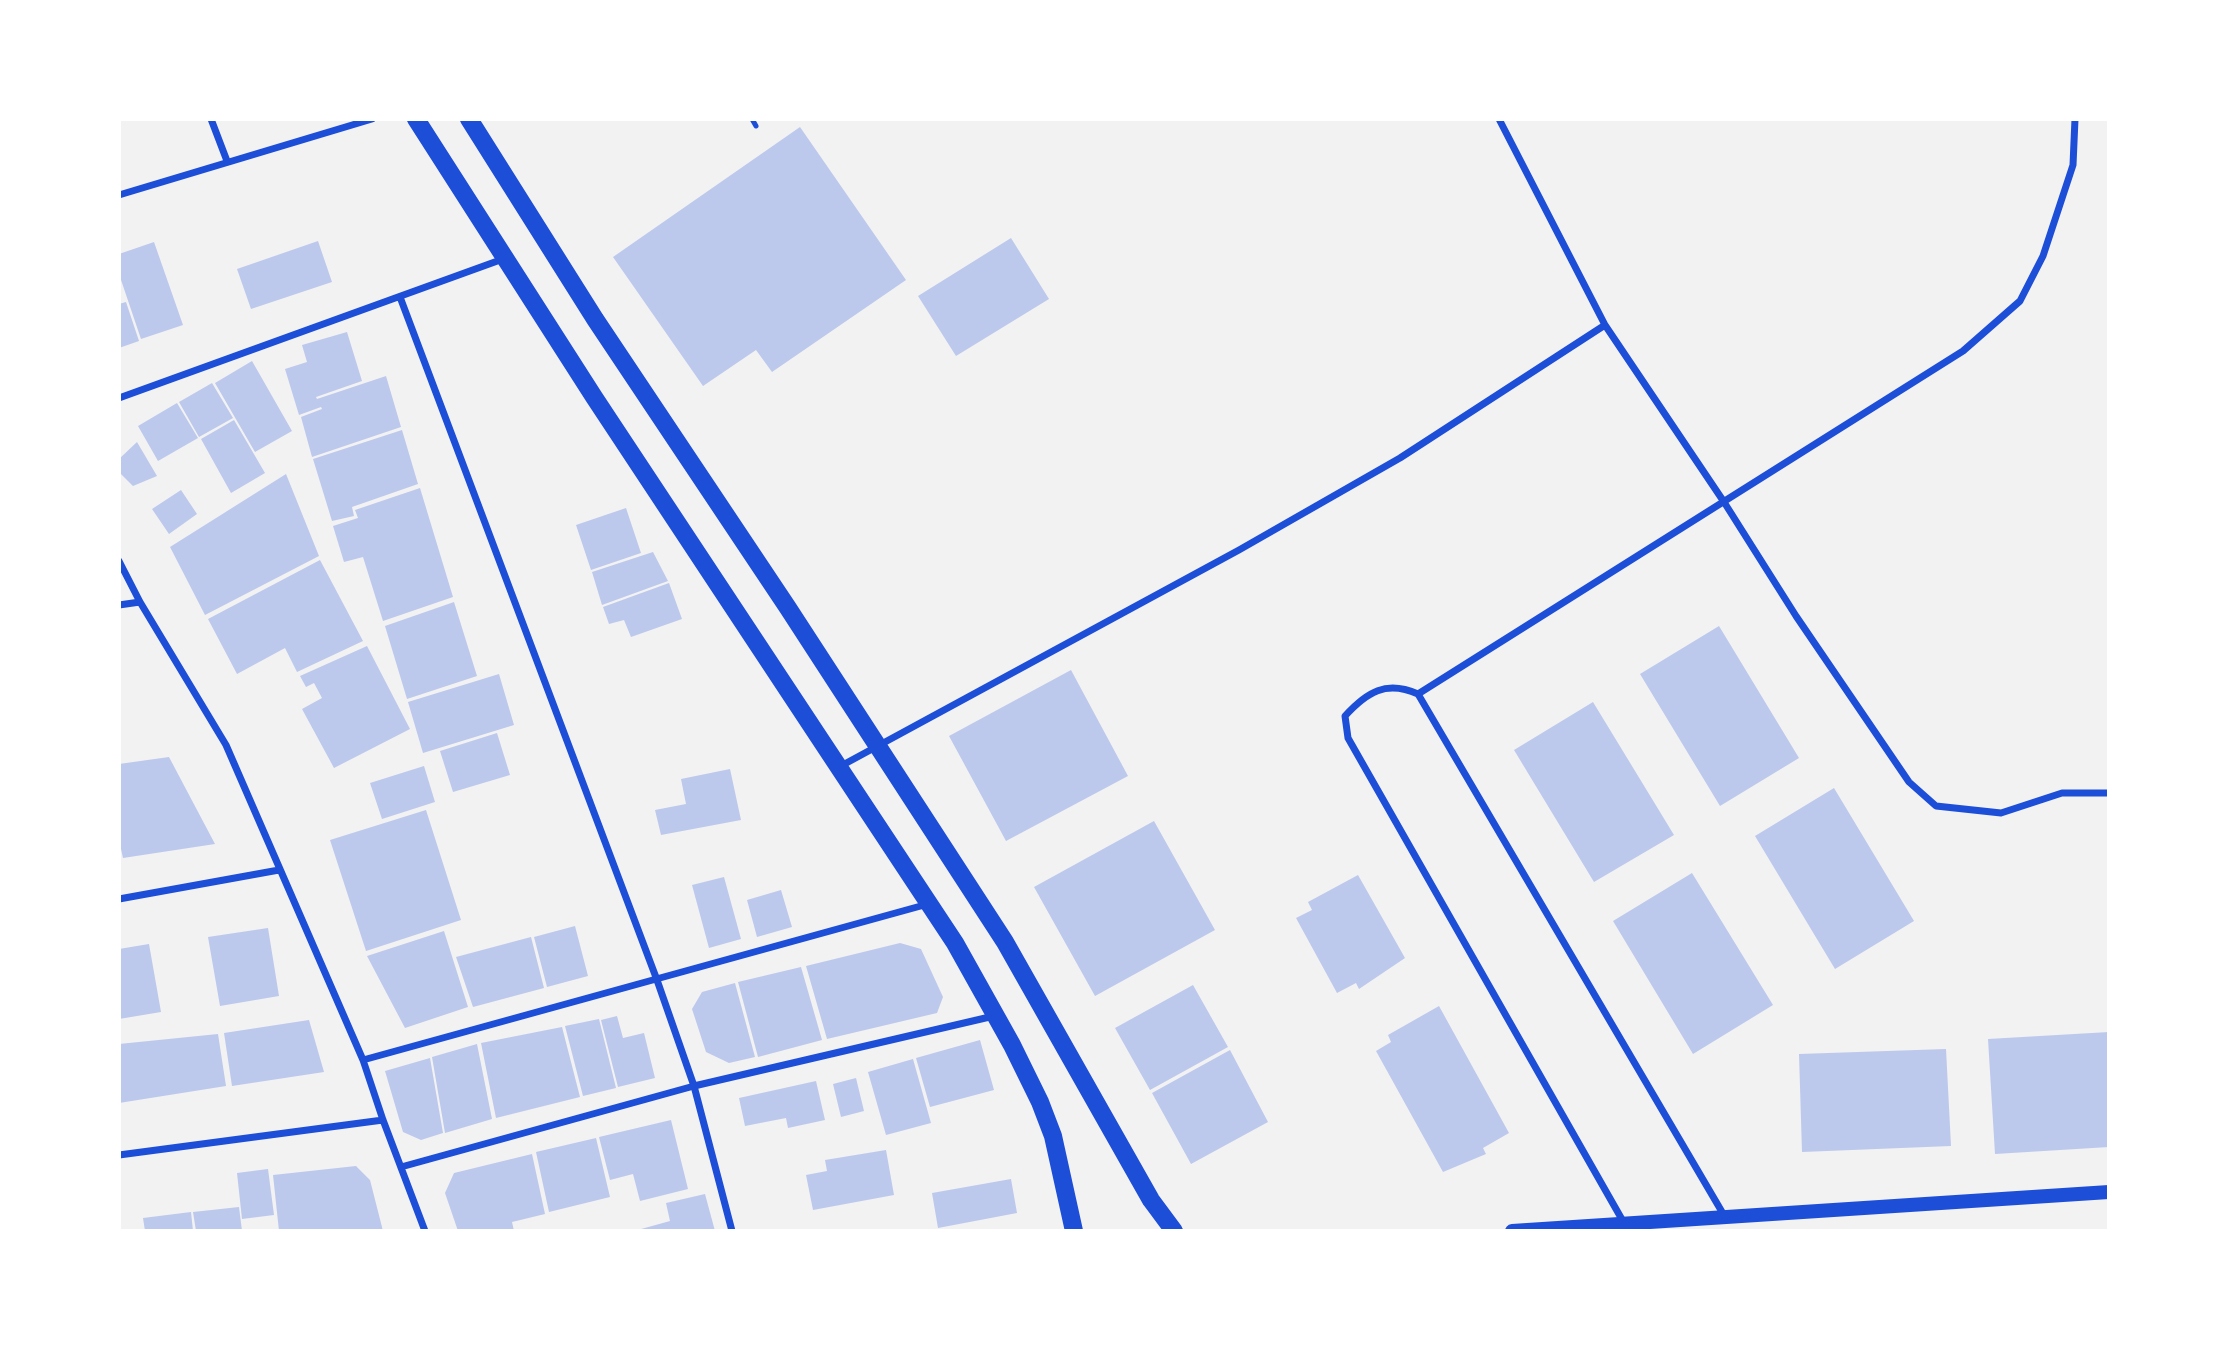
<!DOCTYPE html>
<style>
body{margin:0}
#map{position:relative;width:2228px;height:1350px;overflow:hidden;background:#f2f2f2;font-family:"Source Serif 4",serif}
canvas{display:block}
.frame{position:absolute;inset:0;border:121px solid #fff;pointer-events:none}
</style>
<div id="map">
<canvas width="2228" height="1350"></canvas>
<div class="frame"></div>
</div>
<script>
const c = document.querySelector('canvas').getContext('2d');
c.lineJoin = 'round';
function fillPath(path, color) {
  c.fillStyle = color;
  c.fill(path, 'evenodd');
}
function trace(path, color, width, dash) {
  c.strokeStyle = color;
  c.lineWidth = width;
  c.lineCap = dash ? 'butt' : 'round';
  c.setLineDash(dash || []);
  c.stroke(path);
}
fillPath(new Path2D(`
 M 800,127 L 906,280 L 772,372 L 756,350 L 703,386 L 613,257 Z
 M 1011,238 L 1049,299 L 956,356 L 918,296 Z
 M 318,241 L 332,282 L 251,309 L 237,269 Z
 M 154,242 L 183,325 L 141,339 L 119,274 L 119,254 Z
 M 126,302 L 139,341 L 119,348 L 119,304 Z
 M 347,332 L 362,381 L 316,397 L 317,399 L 386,376 L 401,427 L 312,457 L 301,417 L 322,409 L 321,407 L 299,415 L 285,369 L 307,362 L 302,345 Z
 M 252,361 L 292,431 L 255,452 L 215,383 Z
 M 212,383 L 233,418 L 199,437 L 179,402 Z
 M 177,403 L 198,438 L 158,461 L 138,426 Z
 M 234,420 L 265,473 L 231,493 L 201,439 Z
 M 402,430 L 418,484 L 352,507 L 354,516 L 332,521 L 313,459 Z
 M 137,442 L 157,476 L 133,486 L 119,472 L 119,459 Z
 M 286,474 L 319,556 L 205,615 L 170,547 Z
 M 420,488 L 453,597 L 383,621 L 363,557 L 344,562 L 333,526 L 358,518 L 355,510 Z
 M 181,490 L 197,514 L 169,534 L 152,509 Z
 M 626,508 L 641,553 L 591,570 L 576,525 Z
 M 653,552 L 668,581 L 602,605 L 592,572 Z
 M 320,560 L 363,641 L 297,672 L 285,648 L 237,674 L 208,619 Z
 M 669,583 L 682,619 L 631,637 L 624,620 L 609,624 L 603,607 Z
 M 454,602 L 477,676 L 407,699 L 385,626 Z
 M 1719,626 L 1799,758 L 1720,806 L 1640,674 Z
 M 367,646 L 410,729 L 334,768 L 302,709 L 322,698 L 314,683 L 306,687 L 300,676 Z
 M 1071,670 L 1128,776 L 1006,841 L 949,736 Z
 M 499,674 L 514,725 L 423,753 L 408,702 Z
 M 1593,702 L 1674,835 L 1594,882 L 1514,750 Z
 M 497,733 L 510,775 L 453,792 L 440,751 Z
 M 169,757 L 215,844 L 123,858 L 121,849 L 119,849 L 119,764 Z
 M 424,766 L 435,802 L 382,819 L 370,783 Z
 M 730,769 L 741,820 L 661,835 L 655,810 L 686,804 L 681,779 Z
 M 1834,788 L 1914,921 L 1835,969 L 1755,836 Z
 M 426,810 L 461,920 L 366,951 L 330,840 Z
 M 1154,821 L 1215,930 L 1095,996 L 1034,887 Z
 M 1692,873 L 1773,1005 L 1693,1054 L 1613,921 Z
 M 1358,875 L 1405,958 L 1359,989 L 1356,983 L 1337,993 L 1296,918 L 1312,910 L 1308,902 Z
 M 724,877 L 741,939 L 709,948 L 692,885 Z
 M 781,890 L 792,927 L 757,937 L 747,900 Z
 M 575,926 L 588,976 L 547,987 L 534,937 Z
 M 268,928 L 279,996 L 220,1006 L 208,937 Z
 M 444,931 L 468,1007 L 405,1028 L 367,956 Z
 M 531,937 L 544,988 L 473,1007 L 456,957 Z
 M 900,943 L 921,949 L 943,997 L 937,1013 L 827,1039 L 806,966 Z
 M 149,944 L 161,1012 L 119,1019 L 119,949 Z
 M 801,967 L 822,1040 L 758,1057 L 738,982 Z
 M 735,983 L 755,1057 L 729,1063 L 706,1052 L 692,1009 L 702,992 Z
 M 1193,985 L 1228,1047 L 1150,1090 L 1115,1028 Z
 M 1439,1006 L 1509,1133 L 1483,1148 L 1486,1154 L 1443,1172 L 1376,1051 L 1391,1042 L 1388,1035 Z
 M 617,1016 L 623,1038 L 644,1033 L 655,1078 L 618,1087 L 601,1020 Z
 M 599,1019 L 616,1088 L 583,1096 L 565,1026 Z
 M 309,1020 L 324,1072 L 232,1086 L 224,1033 Z
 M 562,1027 L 580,1097 L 496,1118 L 481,1043 Z
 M 2109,1032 L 2109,1147 L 1995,1154 L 1988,1039 Z
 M 218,1034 L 226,1086 L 119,1103 L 119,1044 Z
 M 980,1040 L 994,1090 L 930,1107 L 916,1058 Z
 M 477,1044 L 492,1119 L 445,1133 L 432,1057 Z
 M 1946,1049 L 1951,1146 L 1802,1152 L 1799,1054 Z
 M 1230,1050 L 1268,1122 L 1191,1164 L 1152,1093 Z
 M 430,1058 L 443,1133 L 421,1140 L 403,1132 L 385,1071 Z
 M 913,1059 L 931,1123 L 886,1135 L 868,1072 Z
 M 856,1078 L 864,1111 L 841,1117 L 833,1084 Z
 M 816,1081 L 825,1120 L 788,1128 L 786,1118 L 745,1126 L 739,1098 Z
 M 671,1120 L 688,1189 L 640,1201 L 633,1174 L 610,1180 L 599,1137 Z
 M 596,1138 L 610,1197 L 549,1212 L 536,1152 Z
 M 886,1150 L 894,1195 L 813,1210 L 806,1175 L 827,1171 L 825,1160 Z
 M 532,1154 L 545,1214 L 512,1222 L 514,1231 L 458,1231 L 445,1193 L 454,1173 Z
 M 356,1166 L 370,1180 L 383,1231 L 279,1231 L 273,1175 Z
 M 268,1169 L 274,1215 L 242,1219 L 237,1173 Z
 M 1011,1179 L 1017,1213 L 938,1228 L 932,1193 Z
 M 705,1194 L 715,1231 L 634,1231 L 670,1221 L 666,1203 Z
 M 239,1207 L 242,1231 L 196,1231 L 193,1212 Z
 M 191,1212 L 193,1231 L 145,1231 L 143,1218 Z`), '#bdc9ec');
trace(new Path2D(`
 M 752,119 L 756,126`), '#1d4ed8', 5);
trace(new Path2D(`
 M 211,119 L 227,161
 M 1499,119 L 1605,325 L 1724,502 L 1796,616 L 1909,782 L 1936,806 L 2001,813 L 2062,793 L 2109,793
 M 119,195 L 372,119
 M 400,297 L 657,980 L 694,1086 L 732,1231
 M 119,398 L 503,259
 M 119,561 L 140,602 L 226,745 L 363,1060 L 383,1120 L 425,1231
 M 119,605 L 140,602
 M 1418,694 L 1963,351 L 2020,301 L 2043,256 L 2073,165 L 2075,119
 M 839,767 L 1239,550 L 1400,458 L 1605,325
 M 119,899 L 279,870
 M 363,1060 L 928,904
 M 119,1155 L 383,1120
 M 401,1167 L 694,1086 L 994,1016
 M 1624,1223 L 1348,738 L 1345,716 C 1367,692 1386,680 1418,694 L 1725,1217`), '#1d4ed8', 7);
trace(new Path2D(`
 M 1512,1231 L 2109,1192`), '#1d4ed8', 14);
trace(new Path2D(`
 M 416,119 L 594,397 L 955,943 L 1012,1045 L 1040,1102 L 1053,1136 L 1074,1231
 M 469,119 L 595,319 L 788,608 L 1005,942 L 1151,1200 L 1174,1231`), '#1d4ed8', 18);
</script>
